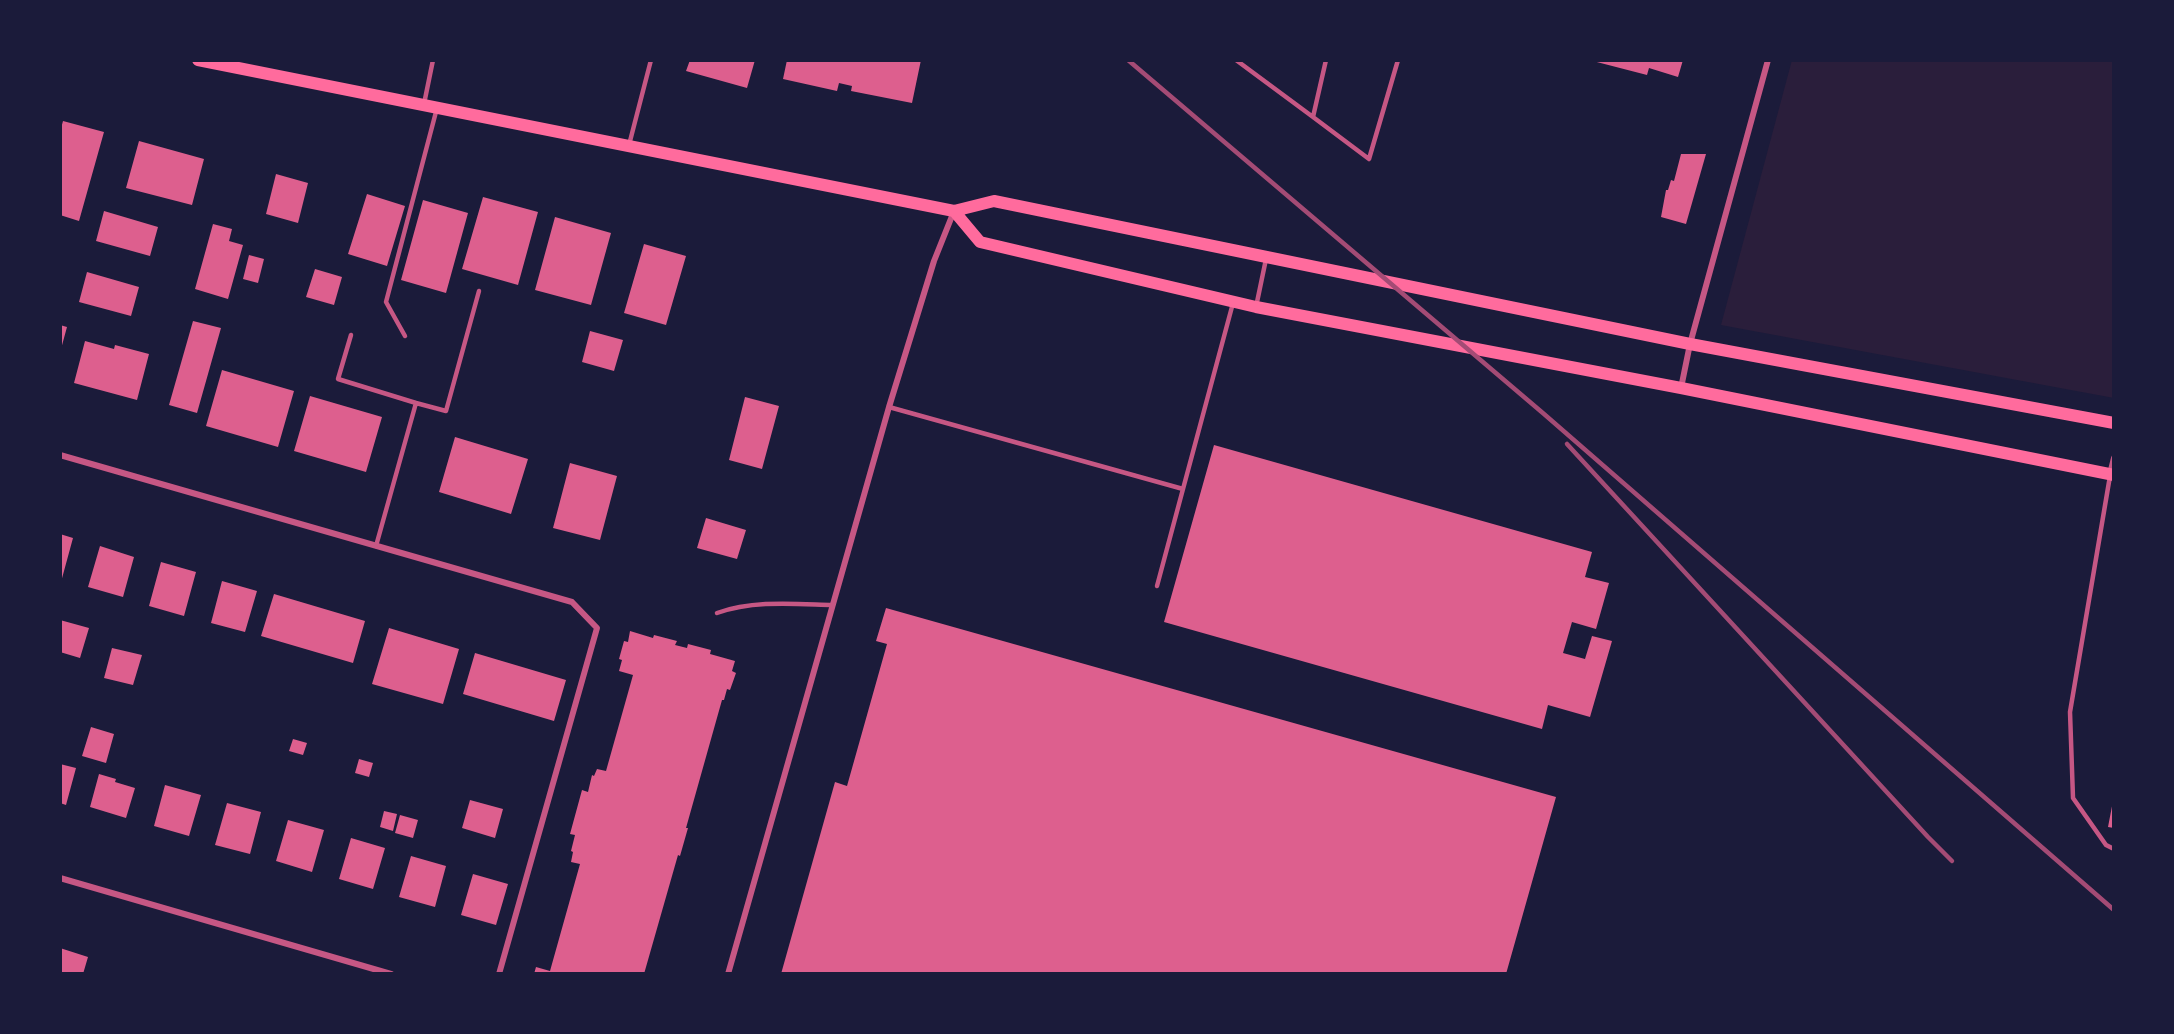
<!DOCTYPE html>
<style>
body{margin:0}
#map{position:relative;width:2174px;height:1034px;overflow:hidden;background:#1b1b3a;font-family:Raleway,sans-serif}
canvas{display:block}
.frame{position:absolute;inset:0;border:62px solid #1b1b3a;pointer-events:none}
</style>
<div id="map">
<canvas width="2174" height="1034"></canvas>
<div class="frame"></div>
</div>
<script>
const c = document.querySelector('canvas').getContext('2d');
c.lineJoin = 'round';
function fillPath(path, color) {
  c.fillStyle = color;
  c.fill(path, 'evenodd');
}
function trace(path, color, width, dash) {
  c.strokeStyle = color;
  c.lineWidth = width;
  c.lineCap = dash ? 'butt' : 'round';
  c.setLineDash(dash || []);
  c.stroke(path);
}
fillPath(new Path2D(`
 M 1792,60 L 2114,60 L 2114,398 L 1721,325 Z`), '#2a1e3b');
fillPath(new Path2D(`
 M 690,60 L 755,60 L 747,88 L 686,71 Z
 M 787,60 L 921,60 L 912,103 L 851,91 L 852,86 L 839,83 L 837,91 L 783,79 Z
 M 1589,60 L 1683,60 L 1678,77 L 1649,68 L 1647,75 Z
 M 63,121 L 104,132 L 79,221 L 60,215 L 60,132 Z
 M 139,141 L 204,159 L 192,205 L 126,188 Z
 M 1681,154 L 1706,154 L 1686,224 L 1661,217 L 1666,190 L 1668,190 L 1671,180 L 1674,181 Z
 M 276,174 L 308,183 L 298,223 L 266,214 Z
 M 367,194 L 405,206 L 387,266 L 348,254 Z
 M 483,197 L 538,212 L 518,285 L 462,269 Z
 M 423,200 L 468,213 L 446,293 L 401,280 Z
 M 104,211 L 158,227 L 150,256 L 96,241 Z
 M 555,217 L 611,233 L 591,305 L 535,290 Z
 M 213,224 L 232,229 L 229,241 L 243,245 L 228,299 L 195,289 Z
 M 644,244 L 686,256 L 666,325 L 624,313 Z
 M 249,255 L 264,259 L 258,283 L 243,279 Z
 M 315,269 L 342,277 L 334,305 L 306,297 Z
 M 87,272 L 139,287 L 131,316 L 79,302 Z
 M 193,321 L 221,328 L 197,413 L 169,405 Z
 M 60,325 L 67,327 L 61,349 L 60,349 Z
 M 590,331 L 623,340 L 614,371 L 582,362 Z
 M 85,341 L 114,349 L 115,345 L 149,354 L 137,400 L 74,383 Z
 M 222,370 L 294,391 L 278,447 L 206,426 Z
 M 310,396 L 382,417 L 366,472 L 294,451 Z
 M 745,397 L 779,406 L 762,469 L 729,460 Z
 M 455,437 L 528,459 L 511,514 L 439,492 Z
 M 1214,445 L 1592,552 L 1585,577 L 1609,583 L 1596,629 L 1572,622 L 1563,653 L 1585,659 L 1592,636 L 1612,641 L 1590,717 L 1548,705 L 1542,729 L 1164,622 Z
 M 570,463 L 617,476 L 600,540 L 553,528 Z
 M 706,518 L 746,530 L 737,559 L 697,548 Z
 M 60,534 L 73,538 L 61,582 L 60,582 Z
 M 100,546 L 134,557 L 123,597 L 88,587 Z
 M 161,562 L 196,572 L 184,616 L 149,606 Z
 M 222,581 L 257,591 L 245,632 L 211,623 Z
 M 274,594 L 365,621 L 353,663 L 261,636 Z
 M 886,608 L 1556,797 L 1506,974 L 781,974 L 835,782 L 847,786 L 887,644 L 876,641 Z
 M 60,620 L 89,628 L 80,658 L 60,652 Z
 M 389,628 L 459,649 L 443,704 L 372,684 Z
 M 630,631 L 653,638 L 654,635 L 677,641 L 675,645 L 687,648 L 688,644 L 711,650 L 710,654 L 735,661 L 732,671 L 736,673 L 730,690 L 727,689 L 724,700 L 722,700 L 686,828 L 688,828 L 680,856 L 678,855 L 644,974 L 534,974 L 536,967 L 550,971 L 580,864 L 571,862 L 573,852 L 571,851 L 575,835 L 570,834 L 582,790 L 588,792 L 592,775 L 594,776 L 597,769 L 606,771 L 633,675 L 619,671 L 622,660 L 619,659 L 624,641 L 628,642 Z
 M 112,648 L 142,655 L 133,685 L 104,678 Z
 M 475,653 L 566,680 L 554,721 L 463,694 Z
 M 91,727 L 114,734 L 106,763 L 82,756 Z
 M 293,739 L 307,743 L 303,755 L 289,751 Z
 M 359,759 L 373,763 L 369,777 L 355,773 Z
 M 60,764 L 76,768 L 66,805 L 60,803 Z
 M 99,774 L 116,779 L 115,782 L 135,788 L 126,818 L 90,807 Z
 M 165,785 L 201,795 L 189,836 L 154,826 Z
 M 470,800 L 503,809 L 495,838 L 462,828 Z
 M 2113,801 L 2114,801 L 2114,828 L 2108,827 Z
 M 227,803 L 261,812 L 250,854 L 215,845 Z
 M 384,811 L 397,814 L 393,831 L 380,827 Z
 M 400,815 L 418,820 L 413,838 L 395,833 Z
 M 288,820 L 324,830 L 312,872 L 276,861 Z
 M 351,838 L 385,848 L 373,889 L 339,879 Z
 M 411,856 L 446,866 L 435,907 L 399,897 Z
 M 473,874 L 508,884 L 496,925 L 461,915 Z
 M 60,948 L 88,957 L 83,974 L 60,974 Z`), '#dd5f8e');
trace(new Path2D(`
 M 1236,60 L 1313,117
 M 1326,60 L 1313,117 L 1369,159 L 1398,60
 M 424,104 L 433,60
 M 629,145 L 651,60
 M 1256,307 L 1266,259
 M 351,335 L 338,379 L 416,403
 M 405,336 L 386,302 L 437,108
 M 889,407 L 1183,489 L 1157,586
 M 2110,476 L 2070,712 L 2073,798 L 2106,845 L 2114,849
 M 1183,489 L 1233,303
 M 376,546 L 416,403 L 446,411 L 479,291
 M 717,613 C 754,600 794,604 833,605`), '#c65784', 4.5);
trace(new Path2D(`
 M 1681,388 L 1690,344 L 1768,60
 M 60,455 L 572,602 L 597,628 L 499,974
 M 2110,474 L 2114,458
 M 60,878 L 391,974
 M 728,974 L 889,407 L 934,261 L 954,211`), '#c65784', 6);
trace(new Path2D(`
 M 198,60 L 954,211 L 994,201 L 1690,344 L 2114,423
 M 954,211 L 980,242 L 1256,307 L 1681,388 L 2114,475`), '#ff6b9d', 12);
trace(new Path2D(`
 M 1128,60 L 1544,414 L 2114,910
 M 1567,444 L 1928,837 L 1952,861`), '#a44b75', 4.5);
</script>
